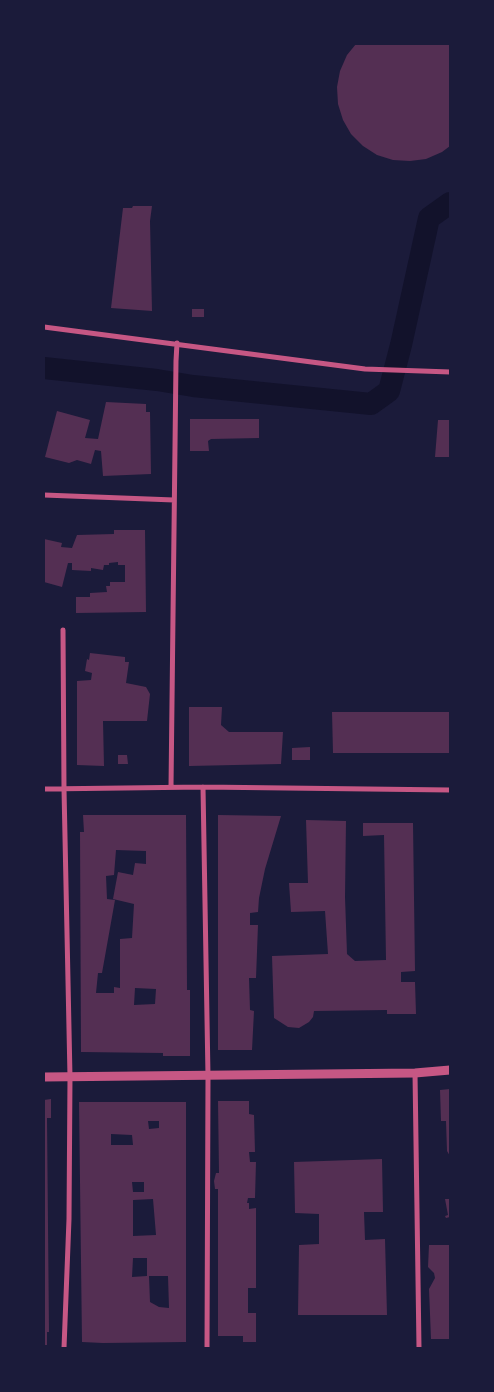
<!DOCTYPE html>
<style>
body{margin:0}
#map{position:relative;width:494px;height:1392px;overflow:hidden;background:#1b1b3a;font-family:"DM Sans",sans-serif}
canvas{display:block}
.frame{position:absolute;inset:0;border:45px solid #1b1b3a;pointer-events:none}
</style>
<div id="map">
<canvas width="494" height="1392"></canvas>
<div class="frame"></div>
</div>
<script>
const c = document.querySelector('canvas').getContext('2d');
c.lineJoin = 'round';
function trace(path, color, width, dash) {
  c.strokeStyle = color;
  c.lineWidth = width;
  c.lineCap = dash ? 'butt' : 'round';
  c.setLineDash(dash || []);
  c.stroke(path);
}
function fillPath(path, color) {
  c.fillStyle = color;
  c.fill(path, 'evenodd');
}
trace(new Path2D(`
 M 44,368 L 157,380 L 193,386 L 371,404 L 389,391 L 401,345 L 429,218 L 450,203`), '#12122b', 22);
fillPath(new Path2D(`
 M 356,44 L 450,44 L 450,146 L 442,152 L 426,159 L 410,161 L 393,160 L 377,155 L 363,146 L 351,134 L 343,120 L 338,104 L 337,87 L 340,71 L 347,55 Z
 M 133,206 L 152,206 L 150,221 L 152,311 L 111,308 L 123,208 L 132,208 Z
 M 192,309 L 204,309 L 204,317 L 192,317 Z
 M 106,402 L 146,404 L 146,412 L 150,412 L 151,474 L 103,476 L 101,451 L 95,450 L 91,464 L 77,460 L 69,463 L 45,457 L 57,411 L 90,420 L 85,438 L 98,439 Z
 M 190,419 L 259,419 L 259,438 L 211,439 L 208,441 L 209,451 L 190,451 Z
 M 438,420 L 450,420 L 450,457 L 435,457 Z
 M 114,530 L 145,530 L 146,612 L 76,613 L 76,597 L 90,597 L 90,593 L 107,592 L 106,586 L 110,586 L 110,582 L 125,582 L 125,565 L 118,565 L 118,562 L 109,563 L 109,565 L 104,565 L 103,570 L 91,568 L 91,571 L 72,570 L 72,563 L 68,563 L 62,587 L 44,582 L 44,539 L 62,543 L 61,547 L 72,548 L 77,535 L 114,534 Z
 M 90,653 L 125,657 L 125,662 L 129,662 L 126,683 L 146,687 L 150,694 L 147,721 L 103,721 L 104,766 L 77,765 L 77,681 L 91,680 L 92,673 L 85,671 L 87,659 L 89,660 Z
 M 189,707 L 222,707 L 221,725 L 229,732 L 283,732 L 281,764 L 189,766 Z
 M 332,712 L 450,712 L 450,753 L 333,753 Z
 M 310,747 L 310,760 L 292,760 L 292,748 Z
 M 118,755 L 127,755 L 128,764 L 118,764 Z
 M 83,815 L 186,815 L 187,990 L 190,990 L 190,1056 L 163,1056 L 163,1053 L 81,1052 L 80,832 L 84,832 ZM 116,850 L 146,851 L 146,864 L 135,863 L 133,875 L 118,872 L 113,899 L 134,904 L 132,938 L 120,939 L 120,988 L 114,987 L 114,993 L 96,993 L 98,973 L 102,973 L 115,900 L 107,899 L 106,876 L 114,875 ZM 135,988 L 156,989 L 155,1004 L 134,1005 Z
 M 218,815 L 281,816 L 265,869 L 259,898 L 258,912 L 250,913 L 250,925 L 258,925 L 256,978 L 249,978 L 250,1010 L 254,1011 L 252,1050 L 218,1050 Z
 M 306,820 L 346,821 L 345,897 L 347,954 L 355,961 L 386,960 L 384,835 L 363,836 L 363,823 L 413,823 L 415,971 L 401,972 L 401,982 L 415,982 L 416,1014 L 387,1014 L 387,1010 L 314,1011 L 313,1017 L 309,1022 L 299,1028 L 288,1027 L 274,1018 L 272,956 L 328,954 L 325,911 L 291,912 L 289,883 L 308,883 Z
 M 450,1089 L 450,1156 L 447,1151 L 446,1121 L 441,1121 L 440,1090 Z
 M 51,1099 L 51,1118 L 47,1118 L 49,1332 L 47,1332 L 47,1345 L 44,1345 L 44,1100 Z
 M 218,1101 L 249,1101 L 249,1114 L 254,1115 L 255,1152 L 249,1152 L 250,1162 L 256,1162 L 255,1198 L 248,1198 L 247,1203 L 249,1203 L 249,1209 L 256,1208 L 256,1288 L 248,1288 L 248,1313 L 256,1313 L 256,1342 L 243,1342 L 243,1336 L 218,1336 L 218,1189 L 215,1189 L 214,1181 L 216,1173 L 219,1173 Z
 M 79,1102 L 186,1102 L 186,1342 L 103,1343 L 82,1342 ZM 148,1121 L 159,1121 L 159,1128 L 149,1129 ZM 111,1134 L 132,1135 L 133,1145 L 111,1145 ZM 132,1182 L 144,1182 L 144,1192 L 133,1192 ZM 153,1199 L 156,1235 L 133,1236 L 133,1200 ZM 133,1258 L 147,1258 L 147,1276 L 132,1277 ZM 149,1276 L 168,1276 L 169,1308 L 159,1307 L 150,1302 Z
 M 382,1159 L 383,1212 L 364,1212 L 365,1240 L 385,1239 L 387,1315 L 298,1315 L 299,1245 L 319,1244 L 319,1214 L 295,1213 L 294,1162 Z
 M 445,1199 L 450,1199 L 450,1217 L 446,1218 L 445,1216 L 448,1215 Z
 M 429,1245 L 450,1245 L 450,1339 L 431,1339 L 429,1289 L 435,1278 L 434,1273 L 428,1267 Z`), '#542f53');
trace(new Path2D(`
 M 44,327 L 365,369 L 450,372
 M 44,495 L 174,500
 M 63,630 L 64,789 L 70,1077 L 69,1219 L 64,1348
 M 171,787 L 176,361 L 177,343
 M 203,787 L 208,1076 L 207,1348
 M 44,789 L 203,787 L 450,790
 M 415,1073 L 419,1348`), '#c65784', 5);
trace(new Path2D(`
 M 44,1077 L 415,1073 L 450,1070`), '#c65784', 9);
</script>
